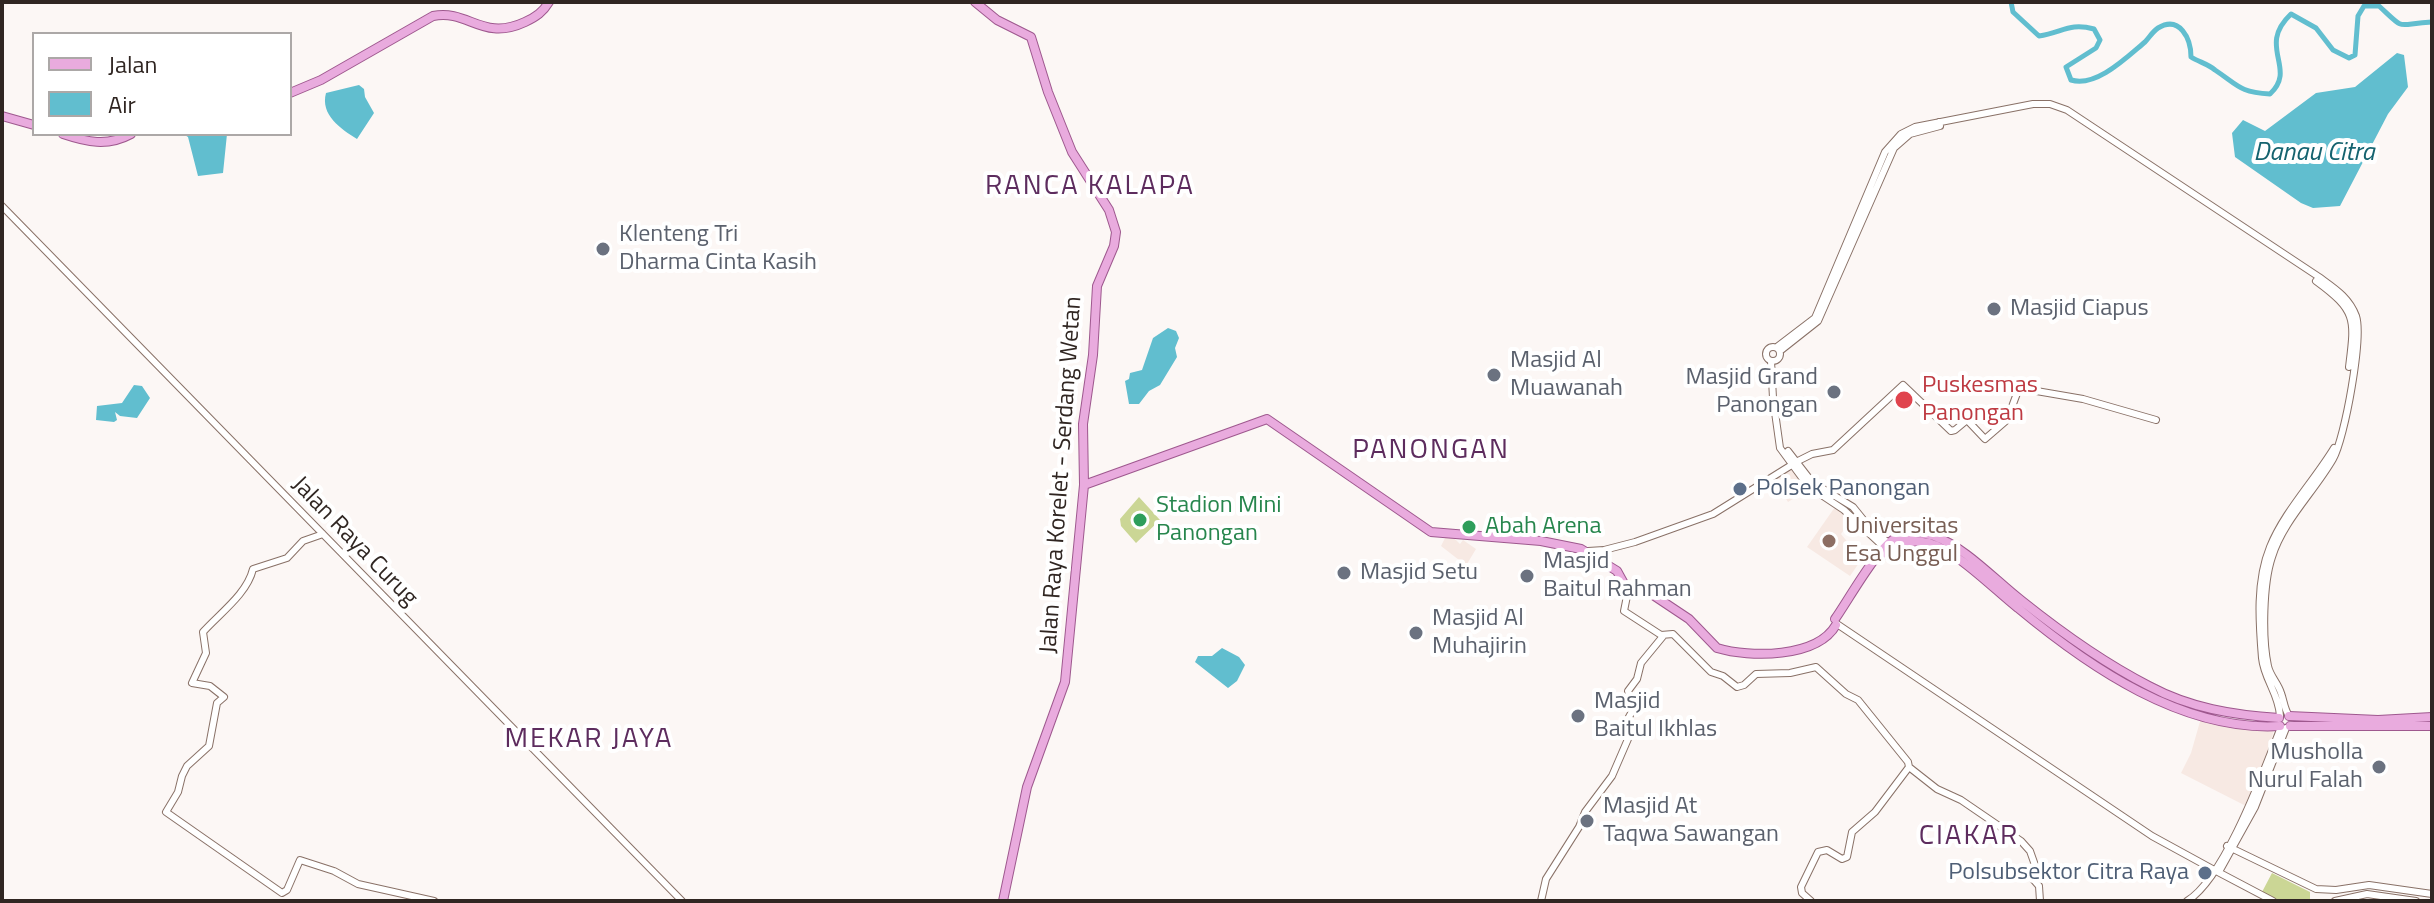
<!DOCTYPE html>
<style>
body{margin:0}
#map{position:relative;width:2434px;height:903px;overflow:hidden;background:#fcf7f5;font-family:"Titillium Web",sans-serif}
canvas{display:block}
.frame{position:absolute;inset:0;border:4px solid #302622;pointer-events:none}
.legend{position:absolute;left:32px;top:32px;width:260px;height:104px;box-sizing:border-box;background:#fff;border:2px solid #aca8a7;margin:0;padding:10px 14px;list-style:none;font-size:24px;color:#302622}
.legend li{display:flex;align-items:center;gap:16px;height:40px}
.legend b{width:40px;border:2px solid #aca8a7}
</style>
<div id="map">
<canvas width="2434" height="903"></canvas>
<div class="frame"></div>
<ul class="legend">
<li><b style="height:10px;background:#e9abde"></b>Jalan</li>
<li><b style="height:22px;background:#61becf"></b>Air</li>
</ul>
</div>
<script>
const c = document.querySelector('canvas').getContext('2d');
c.lineJoin = 'round';
function fillPath(path, color) {
  c.fillStyle = color;
  c.fill(path, 'evenodd');
}
function trace(path, color, width, dash) {
  c.strokeStyle = color;
  c.lineWidth = width;
  c.lineCap = dash ? 'butt' : 'round';
  c.setLineDash(dash || []);
  c.stroke(path);
}
function drawText(font, color, halo, rows, align = 'center') {
  c.font = font + ' "Titillium Web",sans-serif';
  c.lineWidth = 8;
  c.setLineDash([]);
  c.textBaseline = 'middle';
  c.strokeStyle = halo;
  c.fillStyle = color;
  for (const [text, x, y, turn = 0] of rows) {
    c.save();
    c.translate(x, y);
    c.rotate((+turn || 0) * Math.PI / 180);
    c.textAlign = isNaN(turn) ? turn : align;
    if (halo) c.strokeText(text, 0, 0);
    c.fillText(text, 0, 0);
    c.restore();
  }
}
fillPath(new Path2D(`
 M 1792,469 L 1807,490 L 1788,502 L 1774,479 Z
 M 1835,507 L 1851,520 L 1841,534 L 1858,555 L 1859,563 L 1850,576 L 1807,547 Z
 M 1446,536 L 1453,537 L 1460,544 L 1463,540 L 1476,549 L 1467,564 L 1457,572 L 1459,560 L 1441,546 Z
 M 2201,718 L 2245,728 L 2274,730 L 2264,765 L 2246,806 L 2181,773 L 2191,753 Z`), '#f7e9e3');
fillPath(new Path2D(`
 M 1139,497 L 1160,520 L 1136,543 L 1121,526 L 1120,519 Z
 M 2272,873 L 2310,892 L 2310,901 L 2280,901 L 2262,892 Z`), '#cbd695');
fillPath(new Path2D(`
 M 2397,53 L 2404,55 L 2408,87 L 2388,114 L 2340,206 L 2313,208 L 2301,203 L 2235,157 L 2232,133 L 2243,120 L 2265,131 L 2316,93 L 2355,87 Z
 M 359,85 L 364,89 L 365,97 L 374,113 L 357,139 C 341,129 320,115 326,93 Z
 M 183,134 L 227,134 L 223,173 L 198,176 L 188,137 Z
 M 1168,328 L 1176,331 L 1179,338 L 1175,348 L 1177,357 L 1160,385 L 1149,391 L 1139,404 L 1129,404 L 1125,381 L 1129,379 L 1130,373 L 1142,370 L 1153,338 Z
 M 134,385 L 142,386 L 150,398 L 137,418 L 120,416 L 115,412 L 117,420 L 114,422 L 96,420 L 97,406 L 122,403 Z
 M 1222,648 L 1239,657 L 1245,665 L 1237,681 L 1228,688 L 1195,662 L 1198,656 L 1212,656 Z`), '#61becf');
trace(new Path2D(`
 M 2011,2 L 2013,12 L 2039,36 C 2062,33 2069,22 2094,29 L 2100,40 L 2096,48 L 2066,67 L 2071,80 C 2096,88 2127,57 2145,42 C 2149,38 2153,31 2158,28 C 2180,15 2191,39 2191,57 C 2199,62 2208,64 2215,70 C 2239,86 2239,92 2270,94 C 2298,68 2256,47 2291,14 L 2316,28 L 2333,50 L 2349,58 L 2355,55 L 2358,16 L 2364,6 L 2379,6 C 2407,32 2394,24 2432,22`), '#61becf', 5);
const minor = new Path2D(`
 M 2,206 L 682,901
 M 2316,281 C 2357,311 2355,319 2349,367
 M1766 354a7 7 0 1 1 14 0a7 7 0 1 1-14 0Z
 M 1777,347 L 1815,318 L 1885,152 L 1901,134 L 1915,127 L 2033,104 L 2050,104 L 2067,110 L 2319,277 C 2334,288 2349,297 2356,316 C 2363,337 2345,438 2333,459 C 2314,492 2283,521 2272,557 C 2263,584 2262,638 2268,666 C 2270,676 2278,683 2281,693 C 2284,701 2284,708 2289,716
 M 1780,351 L 1818,321 L 1894,148 L 1910,134 L 1940,126 L 1939,122
 M 1771,361 L 1773,398 L 1780,448 L 1808,486 L 1844,510 L 1886,549
 M 1788,451 L 1812,482 L 1853,507 L 1870,528 L 1890,544
 M 323,534 L 303,541 L 287,558 L 253,569 C 247,594 220,613 203,632 L 206,653 L 192,683 L 210,686 L 224,697 L 217,703 L 209,746 L 187,766 L 182,776 L 178,792 L 166,812 L 282,893 L 287,890 L 300,860 L 334,871 L 358,884 L 434,901
 M 1588,551 L 1604,550 L 1635,542 L 1713,514 L 1798,461 L 1812,454 L 1833,450 L 1903,385 L 1951,431 L 1955,430 L 1967,420 L 1985,439 L 2007,420 L 2019,388 L 2083,399 L 2156,420
 M 1628,591 L 1624,611 L 1661,635 L 1673,634 L 1711,672 L 1723,676 L 1737,687 L 1744,685 L 1756,674 L 1790,673 L 1816,667 L 1846,694 L 1858,700 L 1908,762 L 1909,767 L 1875,812 L 1852,832 L 1847,857 L 1842,859 L 1827,850 L 1818,852 L 1801,887 L 1802,893 L 1811,901
 M 1837,624 L 2152,836 L 2216,871
 M 2280,716 C 2279,694 2264,679 2262,658 C 2259,622 2256,581 2270,547 C 2284,512 2314,481 2334,448
 M 1909,767 L 1937,789 L 1961,800 L 2021,841 L 2030,851 L 2036,868 L 2032,878 L 2039,886 L 2040,901
 M 2227,846 L 2316,889 L 2336,890 L 2369,885 L 2432,894
 M 2220,870 L 2255,807 L 2286,728
 M 2218,872 L 2273,901
 M 1541,901 L 1546,879 L 1579,827 L 1585,812 L 1612,776 L 1628,739 L 1625,724 L 1634,708 L 1628,691 L 1637,679 L 1641,663 L 1664,635
 M 2187,901 C 2225,878 2264,770 2281,727
 M 2335,901 L 2367,894 L 2416,901`);
const major = new Path2D(`
 M 975,2 L 997,20 L 1031,37 L 1048,92 L 1072,152 L 1109,210 L 1116,232 L 1114,246 L 1097,286 L 1093,355 L 1083,424 L 1084,485 L 1065,682 L 1027,787 L 1003,901
 M 290,93 L 321,80 L 433,16 C 469,9 482,42 525,22 C 536,17 543,12 549,2
 M 2,116 L 34,125
 M 63,134 C 87,142 107,147 131,134
 M 1084,485 L 1267,419 L 1431,532 L 1541,541 L 1581,549 L 1617,571 L 1628,591 L 1640,589 L 1647,591 L 1689,619 L 1717,648 C 1750,658 1817,658 1836,625
 M 1883,555 C 1896,543 1912,539 1929,543 C 1956,550 1995,590 2018,608 C 2089,667 2183,732 2280,726
 M 1835,619 C 1848,601 1879,544 1898,537 C 1908,533 1923,532 1934,536 C 1965,547 1996,581 2022,601 C 2062,633 2104,663 2149,686 C 2190,708 2233,715 2279,718
 M 2289,716 L 2378,720 L 2432,717
 M 2290,726 L 2432,726`);
trace(minor, '#897167', 8);
trace(major, '#9e588e', 10);
trace(minor, '#fff', 6);
trace(major, '#e9abde', 8);
for (const [x, y, r, color] of [
 [603,249,8,"#6b7280"],
 [1994,309,8,"#6b7280"],
 [1494,375,8,"#6b7280"],
 [1834,392,8,"#6b7280"],
 [1904,400,10,"#e0444e"],
 [1740,489,8,"#5c6f8a"],
 [1140,520,8,"#2e9e5b"],
 [1469,527,8,"#2e9e5b"],
 [1829,541,8,"#8d6e63"],
 [1344,573,8,"#6b7280"],
 [1527,576,8,"#6b7280"],
 [1416,633,8,"#6b7280"],
 [1578,716,8,"#6b7280"],
 [2379,767,8,"#6b7280"],
 [1587,821,8,"#6b7280"],
 [2205,873,8,"#5c6f8a"]
]) {
  const dot = new Path2D();
  dot.arc(x, y, r, 0, 2 * Math.PI);
  c.fillStyle = color;
  c.fill(dot);
  trace(dot, '#fff', 3);
}
drawText('24px', '#5b616d', '#fff', [
 ["Klenteng Tri",619,235],
 ["Dharma Cinta Kasih",619,263],
 ["Masjid Ciapus",2010,309],
 ["Masjid Al",1510,361],
 ["Muawanah",1510,389],
 ["Masjid Grand",1818,378,"right"],
 ["Panongan",1818,406,"right"],
 ["Masjid",1543,562],
 ["Baitul Rahman",1543,590],
 ["Masjid Setu",1360,573],
 ["Masjid Al",1432,619],
 ["Muhajirin",1432,647],
 ["Masjid",1594,702],
 ["Baitul Ikhlas",1594,730],
 ["Musholla",2363,753,"right"],
 ["Nurul Falah",2363,781,"right"],
 ["Masjid At",1603,807],
 ["Taqwa Sawangan",1603,835]
], 'left');
drawText('24px', '#be3a42', '#fff', [
 ["Puskesmas",1922,386],
 ["Panongan",1922,414]
], 'left');
drawText('24px', '#302622', '#fff', [
 ["Jalan Raya Korelet - Serdang Wetan",1062,475,-86],
 ["Jalan Raya Curug",354,542,46]
]);
drawText('24px', '#4e5e75', '#fff', [
 ["Polsek Panongan",1756,489],
 ["Polsubsektor Citra Raya",2189,873,"right"]
], 'left');
drawText('24px', '#27864d', '#fff', [
 ["Stadion Mini",1156,506],
 ["Panongan",1156,534],
 ["Abah Arena",1485,527]
], 'left');
drawText('24px', '#785e54', '#fff', [
 ["Universitas",1845,527],
 ["Esa Unggul",1845,555]
], 'left');
drawText('italic 26px', '#15636f', '#fff', [
 ["Danau Citra",2314,154]
]);
c.letterSpacing = '2px';
drawText('28px', '#5d2c5e', '#fff', [
 ["RANCA KALAPA",1090,187],
 ["PANONGAN",1431,451],
 ["MEKAR JAYA",589,740],
 ["CIAKAR",1969,837]
]);
c.letterSpacing = '0px';
</script>
